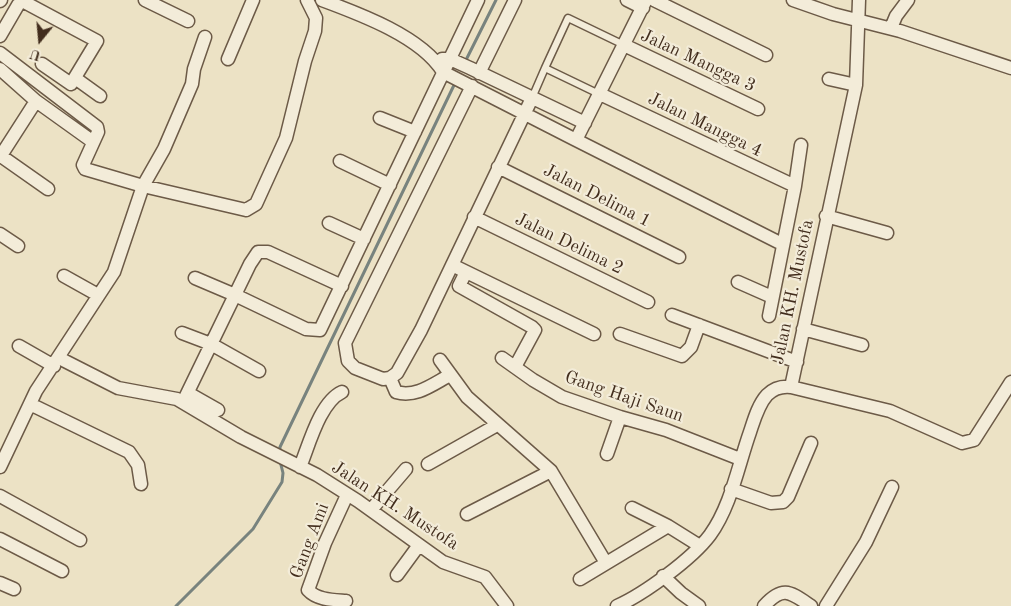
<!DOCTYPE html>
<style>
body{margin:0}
#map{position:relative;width:1011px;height:606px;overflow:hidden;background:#ece2c5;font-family:"Old Standard TT",serif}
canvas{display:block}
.north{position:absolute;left:15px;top:15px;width:50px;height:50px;-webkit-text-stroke:4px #f3ecd9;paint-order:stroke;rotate:197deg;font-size:14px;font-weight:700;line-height:20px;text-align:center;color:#422d1d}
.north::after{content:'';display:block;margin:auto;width:18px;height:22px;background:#422d1d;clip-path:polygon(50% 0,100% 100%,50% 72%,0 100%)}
</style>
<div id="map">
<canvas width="1011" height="606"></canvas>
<div class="north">U</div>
</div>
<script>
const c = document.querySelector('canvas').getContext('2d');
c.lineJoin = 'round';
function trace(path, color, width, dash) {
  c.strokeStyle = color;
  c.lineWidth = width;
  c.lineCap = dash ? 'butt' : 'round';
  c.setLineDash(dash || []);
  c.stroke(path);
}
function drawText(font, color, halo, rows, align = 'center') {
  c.font = font + ' "Old Standard TT",serif';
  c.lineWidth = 4.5;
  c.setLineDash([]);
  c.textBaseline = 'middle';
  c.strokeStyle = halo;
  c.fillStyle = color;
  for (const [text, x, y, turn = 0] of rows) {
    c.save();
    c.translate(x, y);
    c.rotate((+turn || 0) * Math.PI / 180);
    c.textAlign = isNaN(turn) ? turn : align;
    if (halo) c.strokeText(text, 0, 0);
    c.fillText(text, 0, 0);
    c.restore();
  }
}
trace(new Path2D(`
 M 465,62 L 496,0
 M 280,453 L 280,447 L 456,81
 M 176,606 L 253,529 L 282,482 L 283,473 L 280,461`), '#78837e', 3);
const lane = new Path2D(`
 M 599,94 L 545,68 L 568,18 L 624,45
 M 532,98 L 545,68`);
const street = new Path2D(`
 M 145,0 L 188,21
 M 322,0 C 360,14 422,37 443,72 L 576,140
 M 627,0 L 643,8
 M 646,0 L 576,140 L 782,244
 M 654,0 L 766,55
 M 793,0 L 833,14 L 900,31 L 1011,68
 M 0,1 L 1,0
 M 26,3 L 97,41 L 71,84 L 42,64
 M 891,28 L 896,16 L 908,0
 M 0,36 L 18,5
 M 624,45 L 758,109
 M 0,53 L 97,127 L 98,132 L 83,165 L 85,169 L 143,186 L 246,210 L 256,204 L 286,138 L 305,61 L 315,31 L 316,18 L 307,0
 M 228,59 L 253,0
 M 442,59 L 450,59 L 470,68 L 585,123
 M 0,69 L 36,101 L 0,157
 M 479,73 L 515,0
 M 75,78 L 100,96
 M 829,79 L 856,85
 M 472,86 L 345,343 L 348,361 L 355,368 L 383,379 L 390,378 L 397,373 L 421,330 L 532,98
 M 600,94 L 795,186
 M 36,101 L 89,139
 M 380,118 L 415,132
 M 1,156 L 48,189
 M 340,161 L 390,185
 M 498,167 L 679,257
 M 826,216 L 887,233
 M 474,217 L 648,302
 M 329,223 L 364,239
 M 0,234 L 18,246
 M 452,265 L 594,334
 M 466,272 L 459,286 L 532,327 L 535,330 L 515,367
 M 64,276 L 98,295
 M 195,278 L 235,295 L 306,329 L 320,330 L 478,0
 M 738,282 L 772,297
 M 672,315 L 797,362
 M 769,316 L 795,186 L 801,145
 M 803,329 L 862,345
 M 182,333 L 211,344 L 259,371
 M 620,334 L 682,356 L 691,347 L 699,325
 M 19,346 L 54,366
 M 59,358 L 118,388 L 177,399 L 241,437 L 317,475 L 358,501 L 443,562 L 485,577 L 507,606
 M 502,358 L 533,380 L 562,397 L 620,417 L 666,430 L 740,459
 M 440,360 L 467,397 L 551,471 L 606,563
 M 390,378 L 396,392 C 416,398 433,384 450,375
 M 791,387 L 856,85 L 859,0
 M 188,393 L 218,410
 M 183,402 L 250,264 L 258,252 L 268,252 L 342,286
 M 30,404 L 129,452 L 138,465 L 141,484
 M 607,454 L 620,417
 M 428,464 L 497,425
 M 0,467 L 36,391 L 114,272 L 143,186 L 164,149 L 192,84 L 194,69 L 205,37
 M 300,467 C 309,445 320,402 342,392
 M 731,489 L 771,503 L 783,502 L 788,497 L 811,443
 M 0,496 L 80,540
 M 632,508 L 668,526
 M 371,510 L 406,469
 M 467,514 L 551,471
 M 0,539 L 62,571
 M 397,575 L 419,545
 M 663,576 L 681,593 L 699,606
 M 580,579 L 668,526 L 700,546
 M 0,583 L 14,589
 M 346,601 C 333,600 317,600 308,590 L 325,543 L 347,495
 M 617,606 C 644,594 692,559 710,535 C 731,506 738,466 750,432 C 754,420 758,405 767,395 C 774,388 782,386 791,387 L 890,411 L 962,443 L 974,440 L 1011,382
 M 764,606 C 783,585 790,592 811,606
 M 826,606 L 866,542 L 892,487`);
trace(lane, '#6c5a47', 9);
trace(street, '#6c5a47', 15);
trace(lane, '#f3ecd9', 6);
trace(street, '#f3ecd9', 12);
drawText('18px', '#422d1d', '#f3ecd9', [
 ["Jalan Mangga 3",698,61,25],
 ["Jalan Mangga 4",705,125,26],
 ["Jalan Delima 1",597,196,27],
 ["Jalan Delima 2",569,244,26],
 ["Jalan KH. Mustofa",793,292,-78],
 ["Gang Haji Saun",624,397,19],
 ["Jalan KH. Mustofa",395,506,33],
 ["Gang Ami",310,541,-69]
]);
</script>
